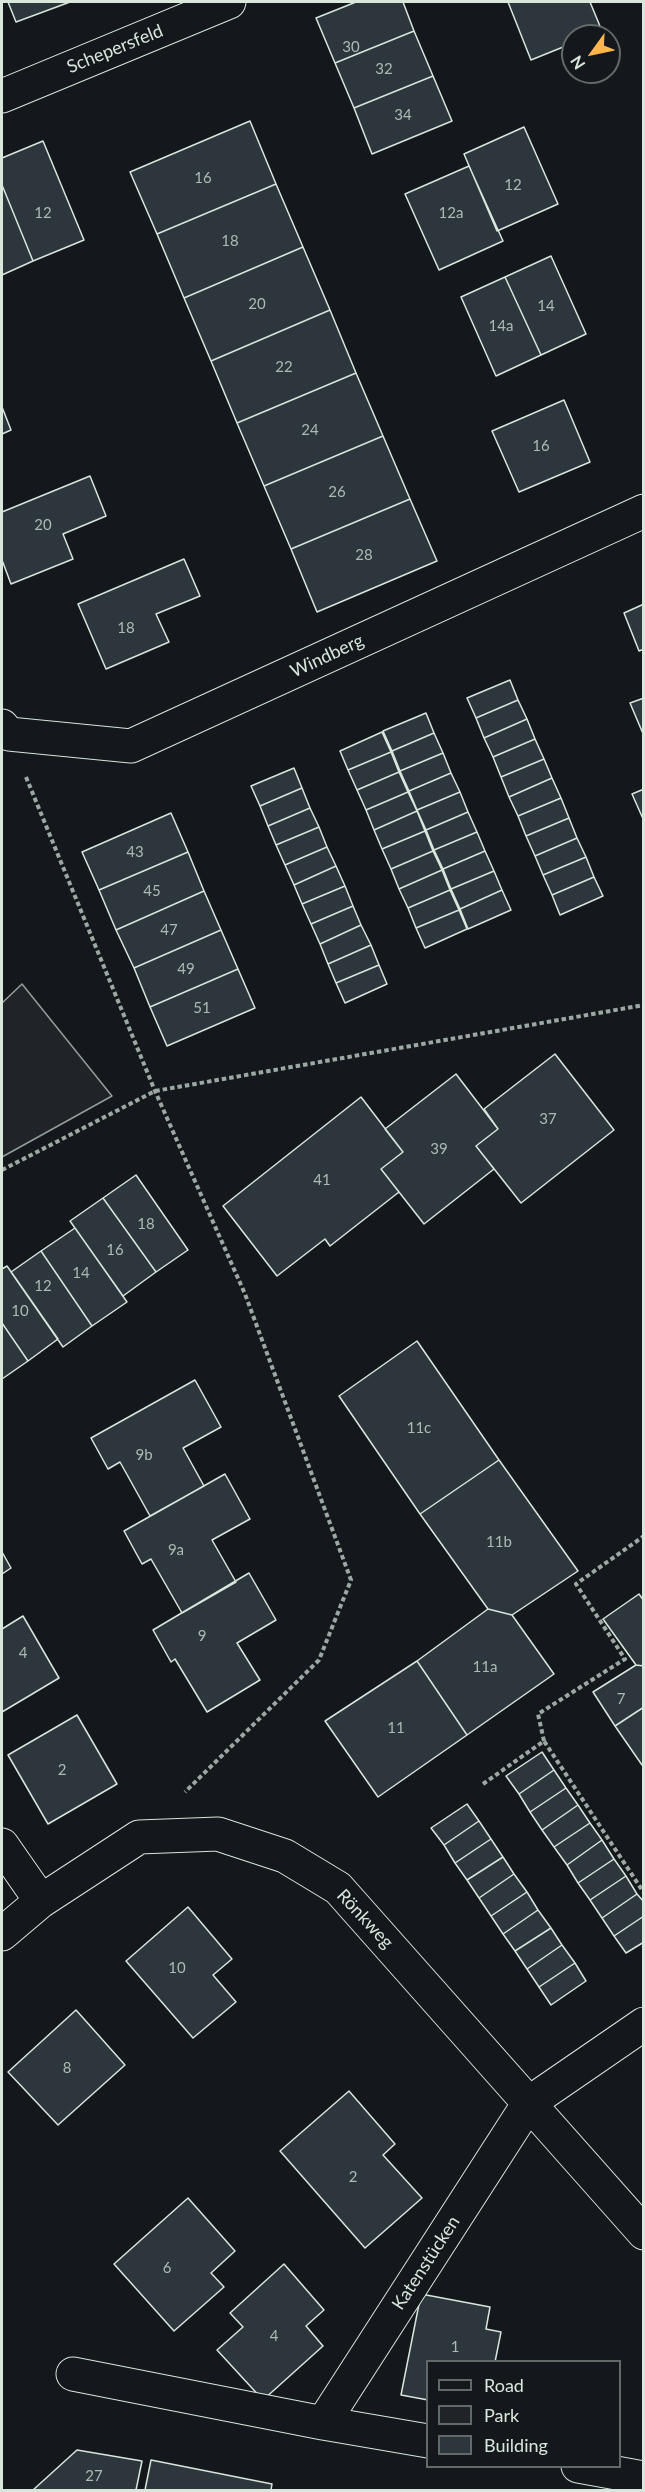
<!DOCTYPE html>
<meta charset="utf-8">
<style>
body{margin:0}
#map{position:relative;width:645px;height:2492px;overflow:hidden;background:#14181c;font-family:Lato,sans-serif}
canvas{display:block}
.frame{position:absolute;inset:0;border:3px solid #d8e6dc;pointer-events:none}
.legend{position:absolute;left:426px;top:2360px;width:195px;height:108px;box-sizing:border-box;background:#14181c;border:2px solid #626a69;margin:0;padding:8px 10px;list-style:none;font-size:18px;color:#d8e6dc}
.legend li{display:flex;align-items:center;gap:12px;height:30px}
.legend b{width:30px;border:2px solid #626a69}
.north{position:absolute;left:561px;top:24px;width:60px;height:60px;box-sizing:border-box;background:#14181c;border:2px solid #626a69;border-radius:50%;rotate:237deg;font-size:16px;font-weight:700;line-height:24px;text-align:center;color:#d8e6dc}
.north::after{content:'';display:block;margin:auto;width:21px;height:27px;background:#ffb74d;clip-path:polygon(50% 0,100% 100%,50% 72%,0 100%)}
</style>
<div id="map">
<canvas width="645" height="2492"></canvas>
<div class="frame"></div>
<ul class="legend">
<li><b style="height:8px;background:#14181c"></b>Road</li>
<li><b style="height:16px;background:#202428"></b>Park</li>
<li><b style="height:16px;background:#2c363c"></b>Building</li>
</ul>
<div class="north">N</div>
</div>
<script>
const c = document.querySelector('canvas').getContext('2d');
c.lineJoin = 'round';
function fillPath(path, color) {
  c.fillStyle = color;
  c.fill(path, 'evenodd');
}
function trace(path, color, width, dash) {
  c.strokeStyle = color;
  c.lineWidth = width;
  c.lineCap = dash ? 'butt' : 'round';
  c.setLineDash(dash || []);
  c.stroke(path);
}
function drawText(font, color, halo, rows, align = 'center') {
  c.font = font + ' Lato,sans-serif';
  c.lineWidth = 4.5;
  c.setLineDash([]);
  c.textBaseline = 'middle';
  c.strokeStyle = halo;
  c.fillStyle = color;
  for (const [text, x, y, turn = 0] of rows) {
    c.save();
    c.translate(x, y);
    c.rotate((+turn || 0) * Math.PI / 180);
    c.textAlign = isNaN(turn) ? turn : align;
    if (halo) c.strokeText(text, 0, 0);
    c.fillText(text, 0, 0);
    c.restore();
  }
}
const green = new Path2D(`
 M 22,984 L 112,1096 L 2,1157 L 2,1003 Z`);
fillPath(green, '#202428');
trace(green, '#939e99', 1.5);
const building = new Path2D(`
 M 8,2 L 70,2 L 16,22 Z
 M 356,2 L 403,2 L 414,31 L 335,63 L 316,18 Z
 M 508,2 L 590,2 L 602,31 L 590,36 L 573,36 L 573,43 L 531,60 Z
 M 414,31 L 433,76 L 354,108 L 335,63 Z
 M 433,76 L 452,121 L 372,154 L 354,108 Z
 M 250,121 L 276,184 L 157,234 L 130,172 Z
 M 524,127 L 558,204 L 497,231 L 464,154 Z
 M 43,141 L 84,240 L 33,261 L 2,185 L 2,158 Z
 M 469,166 L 503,241 L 439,270 L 405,194 Z
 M 276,184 L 303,247 L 184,298 L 157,234 Z
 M 2,185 L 33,261 L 2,275 Z
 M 303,247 L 330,310 L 211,361 L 184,298 Z
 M 551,256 L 586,334 L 541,355 L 505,277 Z
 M 505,277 L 541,355 L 496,376 L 461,297 Z
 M 330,310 L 356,373 L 237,423 L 211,361 Z
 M 356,373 L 383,436 L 264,486 L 237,423 Z
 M 564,400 L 590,462 L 519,492 L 492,431 Z
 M 2,407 L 11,430 L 2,434 Z
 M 383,436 L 410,499 L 291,549 L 264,486 Z
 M 90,476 L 106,516 L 63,534 L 73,559 L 11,584 L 2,560 L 2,512 Z
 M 410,499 L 437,561 L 317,612 L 291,549 Z
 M 184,559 L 200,596 L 156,614 L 169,642 L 106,669 L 78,604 Z
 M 644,604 L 644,649 L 639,651 L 624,613 Z
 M 510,680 L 518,700 L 476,718 L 467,698 Z
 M 644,698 L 644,736 L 630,703 Z
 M 518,700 L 527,719 L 484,738 L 476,718 Z
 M 426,713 L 434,733 L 392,751 L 383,731 Z
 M 527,719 L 535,739 L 493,757 L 484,738 Z
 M 382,732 L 391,752 L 348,770 L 340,751 Z
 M 434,733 L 443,753 L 400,771 L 392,751 Z
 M 535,739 L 544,759 L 501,777 L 493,757 Z
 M 391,752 L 399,772 L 357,790 L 348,770 Z
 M 443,753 L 451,773 L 409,791 L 400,771 Z
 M 544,759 L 552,778 L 509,797 L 501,777 Z
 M 294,768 L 302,788 L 260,806 L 251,786 Z
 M 399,772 L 408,792 L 366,810 L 357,790 Z
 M 451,773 L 460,792 L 417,810 L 409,791 Z
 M 552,778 L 561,798 L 518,816 L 509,797 Z
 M 302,788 L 310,808 L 268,826 L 260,806 Z
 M 644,789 L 644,821 L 632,794 Z
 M 408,792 L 417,811 L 374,830 L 366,810 Z
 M 460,792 L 468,812 L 426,830 L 417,810 Z
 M 561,798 L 569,818 L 526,836 L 518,816 Z
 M 310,808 L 319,827 L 276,845 L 268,826 Z
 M 417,811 L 425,831 L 382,849 L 374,830 Z
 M 468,812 L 477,832 L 434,850 L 426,830 Z
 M 171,813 L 188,852 L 99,890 L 82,852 Z
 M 569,818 L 577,838 L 535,856 L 526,836 Z
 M 319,827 L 327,847 L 285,865 L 276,845 Z
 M 425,831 L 433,851 L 391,869 L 382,849 Z
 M 477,832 L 485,851 L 443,869 L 434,850 Z
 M 577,838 L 586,857 L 543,875 L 535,856 Z
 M 327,847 L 336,866 L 294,885 L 285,865 Z
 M 433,851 L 442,870 L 399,889 L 391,869 Z
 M 485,851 L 494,871 L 451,889 L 443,869 Z
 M 188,852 L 204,891 L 116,930 L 99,890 Z
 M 586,857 L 594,877 L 552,895 L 543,875 Z
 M 336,866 L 345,886 L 302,904 L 294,885 Z
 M 442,870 L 450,890 L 408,908 L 399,889 Z
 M 494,871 L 502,890 L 460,909 L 451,889 Z
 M 594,877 L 603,896 L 560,915 L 552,895 Z
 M 345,886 L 353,906 L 311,924 L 302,904 Z
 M 450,890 L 459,910 L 416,928 L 408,908 Z
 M 502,890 L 511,910 L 468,929 L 460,909 Z
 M 204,891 L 221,930 L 134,968 L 116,930 Z
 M 353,906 L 361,925 L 320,944 L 311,924 Z
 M 459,910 L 467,929 L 425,948 L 416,928 Z
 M 361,925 L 371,945 L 328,964 L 320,944 Z
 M 221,930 L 238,969 L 150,1007 L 134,968 Z
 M 371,945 L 379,965 L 336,983 L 328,964 Z
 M 379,965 L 387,984 L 345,1003 L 336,983 Z
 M 238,969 L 255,1008 L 167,1046 L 150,1007 Z
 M 555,1054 L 614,1130 L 521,1203 L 476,1146 L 498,1129 L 484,1109 Z
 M 456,1074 L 498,1129 L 476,1146 L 494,1169 L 424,1224 L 381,1169 L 403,1152 L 385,1129 Z
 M 361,1097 L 403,1152 L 381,1169 L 399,1192 L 330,1246 L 325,1239 L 277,1276 L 223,1206 Z
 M 136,1175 L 188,1250 L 156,1272 L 103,1198 Z
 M 103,1198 L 156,1272 L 123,1296 L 70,1221 Z
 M 75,1228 L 127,1302 L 92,1326 L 41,1251 Z
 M 41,1251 L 92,1326 L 63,1347 L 11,1272 Z
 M 7,1266 L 58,1339 L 28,1361 L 2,1323 L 2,1269 Z
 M 2,1323 L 28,1361 L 2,1379 Z
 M 417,1341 L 499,1460 L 420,1514 L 339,1396 Z
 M 195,1380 L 221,1427 L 183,1448 L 204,1486 L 150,1516 L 120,1462 L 108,1469 L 91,1438 Z
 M 499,1460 L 578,1571 L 512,1615 L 488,1609 L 420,1514 Z
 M 225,1474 L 250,1519 L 212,1540 L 236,1582 L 182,1613 L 151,1559 L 142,1564 L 124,1531 Z
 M 2,1552 L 11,1568 L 2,1574 Z
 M 249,1573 L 276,1620 L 237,1643 L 260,1680 L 207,1712 L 175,1659 L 171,1662 L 153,1630 Z
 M 639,1594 L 644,1601 L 644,1666 L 636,1665 L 603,1619 Z
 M 488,1609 L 512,1615 L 554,1674 L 467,1735 L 417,1661 Z
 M 23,1616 L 59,1678 L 2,1712 L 2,1629 Z
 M 417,1661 L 467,1735 L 378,1797 L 325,1721 Z
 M 636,1665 L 644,1666 L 644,1707 L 615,1726 L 593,1692 Z
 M 644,1707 L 644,1764 L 642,1765 L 615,1726 Z
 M 77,1715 L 117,1784 L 48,1824 L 8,1755 Z
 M 542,1752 L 554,1770 L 519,1794 L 506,1776 Z
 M 554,1770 L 566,1788 L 530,1812 L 519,1794 Z
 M 566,1788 L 578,1805 L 542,1830 L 530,1812 Z
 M 467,1804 L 479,1821 L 444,1845 L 431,1828 Z
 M 578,1805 L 590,1823 L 554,1847 L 542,1830 Z
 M 479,1821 L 491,1839 L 455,1863 L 444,1845 Z
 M 590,1823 L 602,1840 L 567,1865 L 554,1847 Z
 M 491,1839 L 503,1857 L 467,1880 L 455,1863 Z
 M 602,1840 L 614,1859 L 578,1883 L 567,1865 Z
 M 503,1857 L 514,1874 L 479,1898 L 467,1880 Z
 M 614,1859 L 626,1876 L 590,1900 L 578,1883 Z
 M 514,1874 L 527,1892 L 491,1916 L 479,1898 Z
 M 626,1876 L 637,1894 L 602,1918 L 590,1900 Z
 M 527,1892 L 538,1910 L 503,1934 L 491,1916 Z
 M 637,1894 L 644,1902 L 644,1916 L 614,1936 L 602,1918 Z
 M 188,1907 L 232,1959 L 213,1975 L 236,2002 L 193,2038 L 126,1961 Z
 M 538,1910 L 551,1928 L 515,1951 L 503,1934 Z
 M 644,1916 L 644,1942 L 626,1953 L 614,1936 Z
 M 551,1928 L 562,1945 L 527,1969 L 515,1951 Z
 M 562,1945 L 575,1963 L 539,1987 L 527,1969 Z
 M 575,1963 L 586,1981 L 551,2005 L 539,1987 Z
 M 76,2010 L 125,2065 L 58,2125 L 8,2072 Z
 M 349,2091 L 395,2144 L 383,2155 L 422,2198 L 365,2248 L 280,2151 Z
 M 188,2198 L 235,2251 L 211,2273 L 224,2287 L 174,2331 L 114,2264 Z
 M 284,2264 L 324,2310 L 306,2326 L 323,2346 L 263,2400 L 217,2350 L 243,2327 L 230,2313 Z
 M 421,2294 L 490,2307 L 486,2329 L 501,2332 L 495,2362 L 428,2362 L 428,2400 L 401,2395 Z
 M 77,2450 L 142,2461 L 136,2490 L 33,2490 Z
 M 151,2460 L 272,2484 L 271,2490 L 145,2490 Z`);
fillPath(building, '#2c363c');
trace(building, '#d8e6dc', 1.5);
const street = new Path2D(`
 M 2,96 L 229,2
 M 2,726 L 9,734 L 131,746 L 644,511
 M 2,1845 L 41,1901
 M 2,1934 L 41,1901 L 139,1837 L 218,1834 L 285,1856 L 338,1888 L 644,2233
 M 73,2374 L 323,2423 L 529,2103 L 644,2024
 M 323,2423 L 428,2441
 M 578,2466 L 644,2478`);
trace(street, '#d8e6dc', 35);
trace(new Path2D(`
 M 26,777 L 155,1091 L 245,1294 L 351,1580 L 319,1660 L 185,1792
 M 2,1170 L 155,1091 L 644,1005
 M 544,1741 L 538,1714 L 625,1659 L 576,1584 L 644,1536
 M 483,1784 L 544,1741 L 644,1893`), '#9da8a2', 4, [4.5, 3]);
trace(street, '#14181c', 33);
drawText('15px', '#adbab4', null, [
 ["30",351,47],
 ["32",384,69],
 ["34",403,115],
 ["16",203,178],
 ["12",513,185],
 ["12",43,213],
 ["12a",451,213],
 ["18",230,241],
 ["20",257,304],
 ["14",546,306],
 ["14a",501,326],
 ["22",284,367],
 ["24",310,430],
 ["16",541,446],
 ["26",337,492],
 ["20",43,525],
 ["28",364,555],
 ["18",126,628],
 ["43",135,852],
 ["45",152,891],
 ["47",169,930],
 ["49",186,969],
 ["51",202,1008],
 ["37",548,1119],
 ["39",439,1149],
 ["41",322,1180],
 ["18",146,1224],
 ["16",115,1250],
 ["14",81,1273],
 ["12",43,1286],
 ["10",20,1311],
 ["11c",419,1428],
 ["9b",144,1455],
 ["11b",499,1542],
 ["9a",176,1550],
 ["9",202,1636],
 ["4",23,1653],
 ["11a",485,1667],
 ["7",621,1699],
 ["11",396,1728],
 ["2",62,1770],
 ["10",177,1968],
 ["8",67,2068],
 ["2",353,2177],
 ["6",167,2268],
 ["4",274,2336],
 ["1",455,2347],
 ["27",94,2476]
]);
drawText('18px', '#d8e6dc', '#14181c', [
 ["Schepersfeld",115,49,-22],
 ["Windberg",327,656,-25],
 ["Rönkweg",365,1919,47],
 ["Katenstücken",426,2263,-57]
]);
</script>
